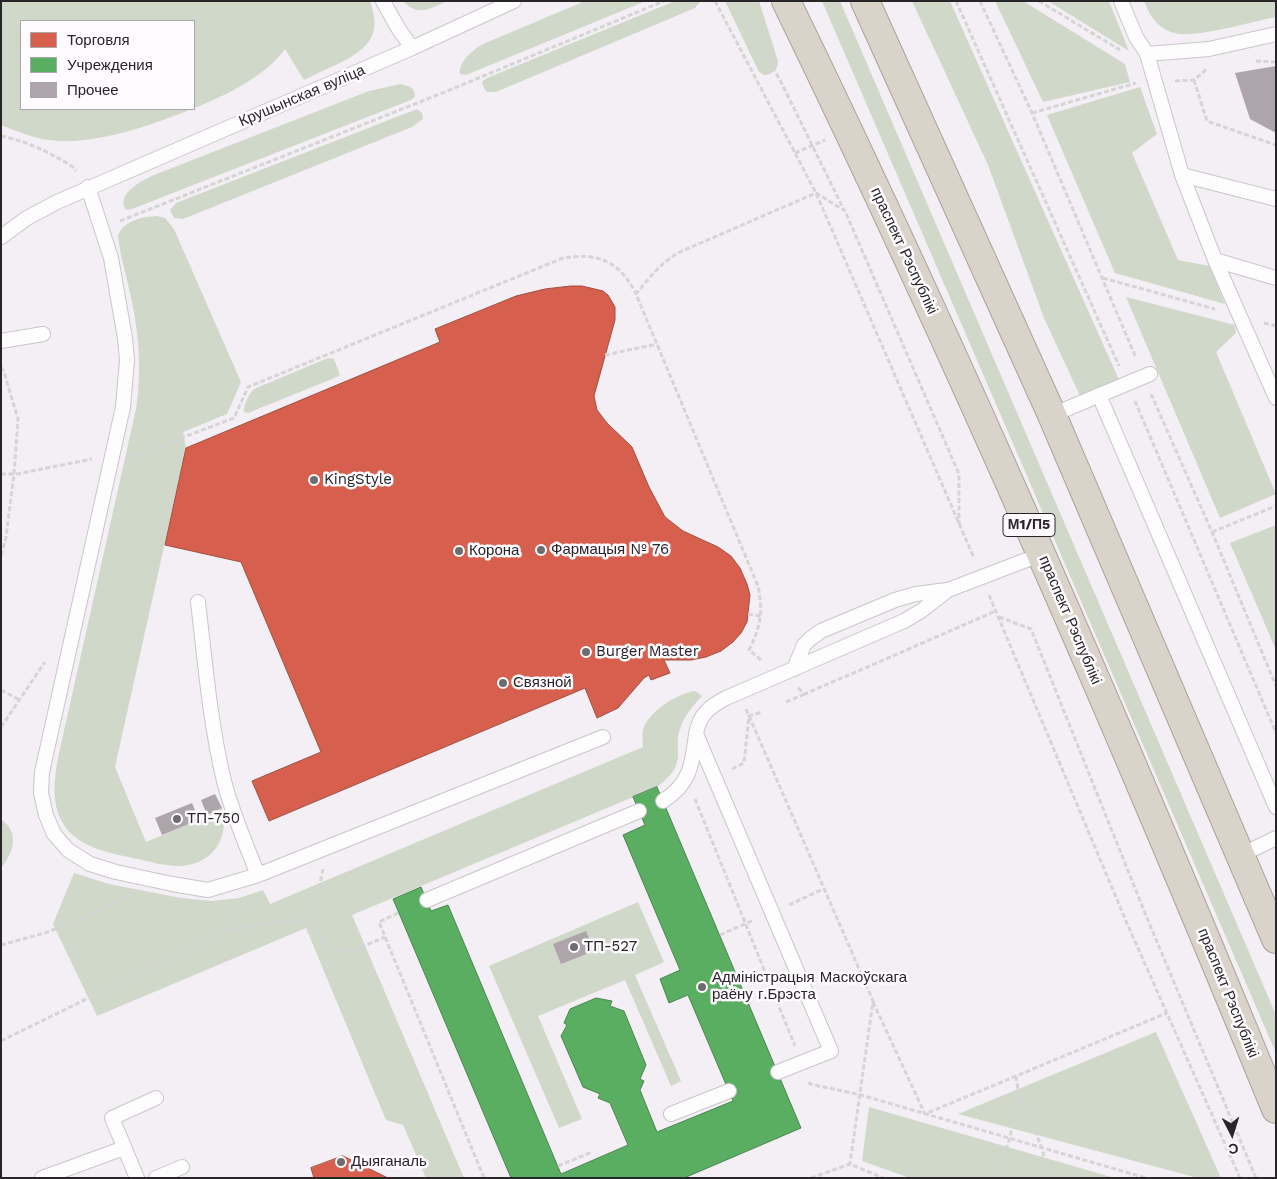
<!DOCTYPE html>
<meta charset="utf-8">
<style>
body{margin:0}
#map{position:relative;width:1277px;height:1179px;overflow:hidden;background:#f3eff4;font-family:"Work Sans",sans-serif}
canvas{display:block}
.frame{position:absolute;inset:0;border:2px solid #272528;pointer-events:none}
.legend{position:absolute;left:20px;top:20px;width:175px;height:90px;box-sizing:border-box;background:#fffcff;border:1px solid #a9a6a9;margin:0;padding:6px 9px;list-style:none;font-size:15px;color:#272528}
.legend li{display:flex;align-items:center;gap:10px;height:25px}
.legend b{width:25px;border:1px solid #a9a6a9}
.north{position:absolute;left:1207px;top:1109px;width:50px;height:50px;-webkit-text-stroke:4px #fffcff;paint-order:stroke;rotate:175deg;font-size:14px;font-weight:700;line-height:20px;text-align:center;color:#272528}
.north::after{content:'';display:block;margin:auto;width:18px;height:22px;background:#272528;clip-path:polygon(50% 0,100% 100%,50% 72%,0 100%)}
</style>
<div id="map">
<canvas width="1277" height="1179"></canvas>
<div class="frame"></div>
<ul class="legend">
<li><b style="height:14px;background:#d6604d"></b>Торговля</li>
<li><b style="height:14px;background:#5aae61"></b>Учреждения</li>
<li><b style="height:14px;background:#aea5ab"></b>Прочее</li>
</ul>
<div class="north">С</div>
</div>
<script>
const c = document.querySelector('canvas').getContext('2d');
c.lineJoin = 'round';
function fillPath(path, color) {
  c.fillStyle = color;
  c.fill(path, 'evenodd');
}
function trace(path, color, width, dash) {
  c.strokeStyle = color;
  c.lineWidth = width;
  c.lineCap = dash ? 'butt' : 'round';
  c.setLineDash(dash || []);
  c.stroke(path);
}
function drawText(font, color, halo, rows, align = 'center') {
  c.font = font + ' "Work Sans",sans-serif';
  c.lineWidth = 5;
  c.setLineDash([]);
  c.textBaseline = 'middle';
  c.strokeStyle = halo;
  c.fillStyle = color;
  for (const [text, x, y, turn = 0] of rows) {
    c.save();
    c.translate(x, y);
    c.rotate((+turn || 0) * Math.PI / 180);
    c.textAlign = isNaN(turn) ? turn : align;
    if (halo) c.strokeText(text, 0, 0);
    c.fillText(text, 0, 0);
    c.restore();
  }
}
fillPath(new Path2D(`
 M 1,1 L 370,1 C 382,35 369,48 340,63 C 328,68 316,74 304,80 L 285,49 C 266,76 225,96 194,108 L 194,21 L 21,21 L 21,109 L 192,109 C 149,126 89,148 42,139 C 28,136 14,130 1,125 Z
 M 403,1 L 447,1 C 430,9 418,17 403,1 Z
 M 585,1 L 646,1 L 466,75 L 460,74 C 458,62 473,50 483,44 Z
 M 675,1 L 700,2 L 695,8 L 496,92 L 487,92 L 484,88 L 482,82 L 487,78 Z
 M 725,1 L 759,1 L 778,61 C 778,70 773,74 764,75 L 759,72 Z
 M 822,1 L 840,1 L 1276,1015 L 1276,1053 Z
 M 912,1 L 950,1 L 1120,382 L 1081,398 L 1044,318 L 988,165 Z
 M 995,1 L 1023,1 L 1125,64 L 1130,82 L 1043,102 Z
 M 1048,1 L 1109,1 L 1129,51 Z
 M 1144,1 L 1276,1 L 1276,17 C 1254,21 1193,39 1175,33 C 1158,29 1150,17 1144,1 Z
 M 400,84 C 408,86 415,87 415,97 L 411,100 L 132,209 L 126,210 C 115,194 143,180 154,175 L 369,91 Z
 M 1140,87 L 1157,134 L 1132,153 L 1178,260 L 1210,266 L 1225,304 L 1115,273 L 1047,115 Z
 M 417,109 L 422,113 L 423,119 L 412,127 L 183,219 L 174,218 L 170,210 L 176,203 Z
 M 157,216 L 165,218 L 174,229 L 241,382 L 227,414 L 183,432 L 186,448 L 115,767 L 146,842 L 199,820 L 222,808 C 230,839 212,865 179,866 C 165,866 151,862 138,859 C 109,853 74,848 60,818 C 51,798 55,774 59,753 L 136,409 C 142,369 139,332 130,293 C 126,274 120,255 118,236 C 124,220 142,217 157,216 Z
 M 1126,297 L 1235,325 L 1236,333 L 1216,352 L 1276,494 L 1220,518 Z
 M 328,358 L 334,359 L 340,375 L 337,377 L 248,413 L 244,412 C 243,405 249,394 254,389 Z
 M 1276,525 L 1276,650 L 1230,543 Z
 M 695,691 L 702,696 C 692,707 683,717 679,732 C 677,739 678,745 678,752 C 679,768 669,778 657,787 L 352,915 L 464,1178 L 426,1178 L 403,1125 L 386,1120 L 306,928 L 97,1016 L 53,924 L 74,873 L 109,884 L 181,898 L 212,901 L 239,898 L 263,890 L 270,904 L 643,747 C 643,740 641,734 644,727 C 650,711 678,693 695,691 Z
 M 1,819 C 20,833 14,852 1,868 Z
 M 638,902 L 664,962 L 635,975 L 681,1081 L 671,1086 L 625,980 L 538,1016 L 582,1119 L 559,1128 L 489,966 Z
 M 1156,1032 L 1221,1178 L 1198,1178 L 958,1114 Z
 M 869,1107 L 1115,1178 L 910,1178 L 862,1161 Z`), '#d0d9c9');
const shops = new Path2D(`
 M 571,286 L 582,286 L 603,291 L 608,295 L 615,307 L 615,320 L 594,396 L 597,410 L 607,423 L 632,447 L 649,487 L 665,517 L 683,531 L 718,547 L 731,556 L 740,568 L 747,584 L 750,595 L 747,622 L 741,633 L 733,642 L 721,651 L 706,657 L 691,660 L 664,660 L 670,673 L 651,680 L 649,675 L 644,678 L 618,708 L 597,718 L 585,688 L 269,821 L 252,781 L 321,752 L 241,562 L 165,545 L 186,448 L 440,342 L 435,329 L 516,296 L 545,289 Z
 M 343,1156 L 388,1178 L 314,1178 L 311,1168 Z`);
fillPath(shops, '#d6604d');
trace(shops, '#a24e42', 1);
const public = new Path2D(`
 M 657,787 L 801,1128 L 684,1178 L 511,1178 L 393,899 L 421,887 L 431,911 L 448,905 L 561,1174 L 628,1145 L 610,1103 L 598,1098 L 600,1094 L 583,1087 L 561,1036 L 567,1025 L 564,1023 L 570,1009 L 596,998 L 612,1001 L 610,1006 L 624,1011 L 646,1065 L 640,1079 L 644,1081 L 640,1090 L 657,1132 L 733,1101 L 688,995 L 669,1003 L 660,979 L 680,970 L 623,835 L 645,825 L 633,797 Z`);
fillPath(public, '#5aae61');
trace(public, '#4b8550', 1);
fillPath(new Path2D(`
 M 1276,66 L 1276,133 L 1250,119 L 1235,73 Z
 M 215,794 L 222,808 L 207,815 L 201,800 Z
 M 192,803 L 199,820 L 162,835 L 155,818 Z
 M 586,931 L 594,951 L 561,964 L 553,944 Z`), '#aea5ab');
const lane = new Path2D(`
 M 383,1 L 398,28 L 412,48
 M 1121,1 L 1136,37 L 1147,54 L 1209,49 L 1276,34
 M 1147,54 L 1182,175 L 1215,260 L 1276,398
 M 1182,175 L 1276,199
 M 88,187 L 111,258 L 125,338 L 127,360 L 123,407 L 42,772 L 41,793 L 46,815 L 54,834 L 68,850 L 90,864 L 116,872 L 172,884 L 208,890 L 258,875 L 603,737
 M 1,237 L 27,218 L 57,202 L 412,48 L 514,1
 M 1215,260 L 1276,278
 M 1,341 L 43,334
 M 1099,395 L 1276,807
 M 1052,415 L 1150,374
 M 198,602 C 205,661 210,723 224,781 C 232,813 246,844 258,875
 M 794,669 L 804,645 L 810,639 L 821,631 L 895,600 L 916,594 L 947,590
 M 663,801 C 691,783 692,764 696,734
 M 1241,855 L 1276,838
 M 427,900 L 639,811
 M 778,1072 L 831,1051 L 696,734 C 699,715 710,706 726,698 L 904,621 L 921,611 L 948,590 L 1042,554
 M 671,1114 L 729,1091
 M 42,1178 L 124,1148
 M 137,1178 L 112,1118 L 156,1098
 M 156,1178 L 182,1167`);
const highway = new Path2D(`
 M 786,1 C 963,365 1123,736 1276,1109
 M 865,1 L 1052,415 L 1276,939`);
trace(lane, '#c9c6ca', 16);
trace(highway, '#aba39a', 30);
trace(new Path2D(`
 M 715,1 L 816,193 L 974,558
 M 737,1 L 782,84 L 844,210
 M 956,1 L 1119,366
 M 980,1 L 1032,113 L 1136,358
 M 1039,1 L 1120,50
 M 1256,61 L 1276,62
 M 1194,80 L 1207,121 L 1276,145
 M 1175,81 L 1194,80 L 1207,69
 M 1032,113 L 1136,83
 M 1,136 C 29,142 49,152 73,167 L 76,171
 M 795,153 L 825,140
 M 120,221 L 440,94 L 664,1
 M 1103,278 L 1215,309
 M 1264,323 L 1276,326
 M 605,355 L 657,344
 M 1,367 L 4,372 L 18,419 L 14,474 L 6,537 L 1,556
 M 1151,394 L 1212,532 L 1276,686
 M 1135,401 L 1276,733
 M 131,457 L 234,418 L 248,387 L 563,258 C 599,252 620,262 636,294
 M 1,474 L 17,474 L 92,459
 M 1212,532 L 1276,506
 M 989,595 L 1126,921 L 1240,1178
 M 748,614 L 761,616
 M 999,617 L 1031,629 L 1145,913 L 1256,1178
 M 761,660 L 749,650 C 761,626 763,612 758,586 L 636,294 C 650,277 662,261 682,251 L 816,193 L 845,211 L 959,474 L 959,524
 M 798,688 L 805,694 L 996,611
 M 1,690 L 20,700
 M 786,702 L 805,694
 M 746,709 L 873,1001 L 850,1164
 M 1,727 L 45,662
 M 732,769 L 744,763 L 749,716 L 762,712
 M 695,799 L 795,1046
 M 789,905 L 823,889
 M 398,913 L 379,922 L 484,1178
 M 311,925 L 323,869
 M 223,932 L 291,919 L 311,925 C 334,960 351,952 385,937
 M 720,935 L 754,920
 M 1,945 L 45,933 L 70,923 L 129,896
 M 873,1002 L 925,1114 L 1167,1013
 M 1,1041 L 223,932 L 246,900
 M 1016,1076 L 1018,1090
 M 809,1082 L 810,1084 L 861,1095 L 1146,1178
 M 558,1166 L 592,1152
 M 811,1178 L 850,1164 L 883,1178
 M 996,1178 L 1010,1138 L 1018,1090 L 1042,1148 L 1049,1178`), '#d5d5d5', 3, [5, 2.5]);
trace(lane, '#fdfdfd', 14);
trace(highway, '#dad3ca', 28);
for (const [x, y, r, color] of [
 [314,480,5,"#6e6c6f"],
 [541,550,5,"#6e6c6f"],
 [459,551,5,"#6e6c6f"],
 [586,652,5,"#6e6c6f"],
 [503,683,5,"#6e6c6f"],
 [177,819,5,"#6e6c6f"],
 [574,947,5,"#6e6c6f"],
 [702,987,5,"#6e6c6f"],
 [341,1162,5,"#6e6c6f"]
]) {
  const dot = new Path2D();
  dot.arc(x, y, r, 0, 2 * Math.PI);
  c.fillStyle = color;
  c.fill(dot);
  trace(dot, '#fffcff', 2);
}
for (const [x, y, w] of [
 [1029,525,52]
]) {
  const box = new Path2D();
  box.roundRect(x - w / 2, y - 11.5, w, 23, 4);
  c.fillStyle = '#fffcff';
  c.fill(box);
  trace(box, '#272528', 1);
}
drawText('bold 14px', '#272528', null, [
 ["М1/П5",1029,525]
]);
drawText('15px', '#272528', '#fffcff', [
 ["Крушынская вуліца",302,96,-23],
 ["праспект Рэспублікі",904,251,65],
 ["праспект Рэспублікі",1070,620,67],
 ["праспект Рэспублікі",1228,993,68]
]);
drawText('15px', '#272528', '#fffcff', [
 ["KingStyle",324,480],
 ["Фармацыя № 76",551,550],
 ["Корона",469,551],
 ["Burger Master",596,652],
 ["Связной",513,683],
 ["ТП-750",187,819],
 ["ТП-527",584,947],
 ["Адміністрацыя Маскоўскага",712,978],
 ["раёну г.Брэста",712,995],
 ["Дыяганаль",351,1162]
], 'left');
</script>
